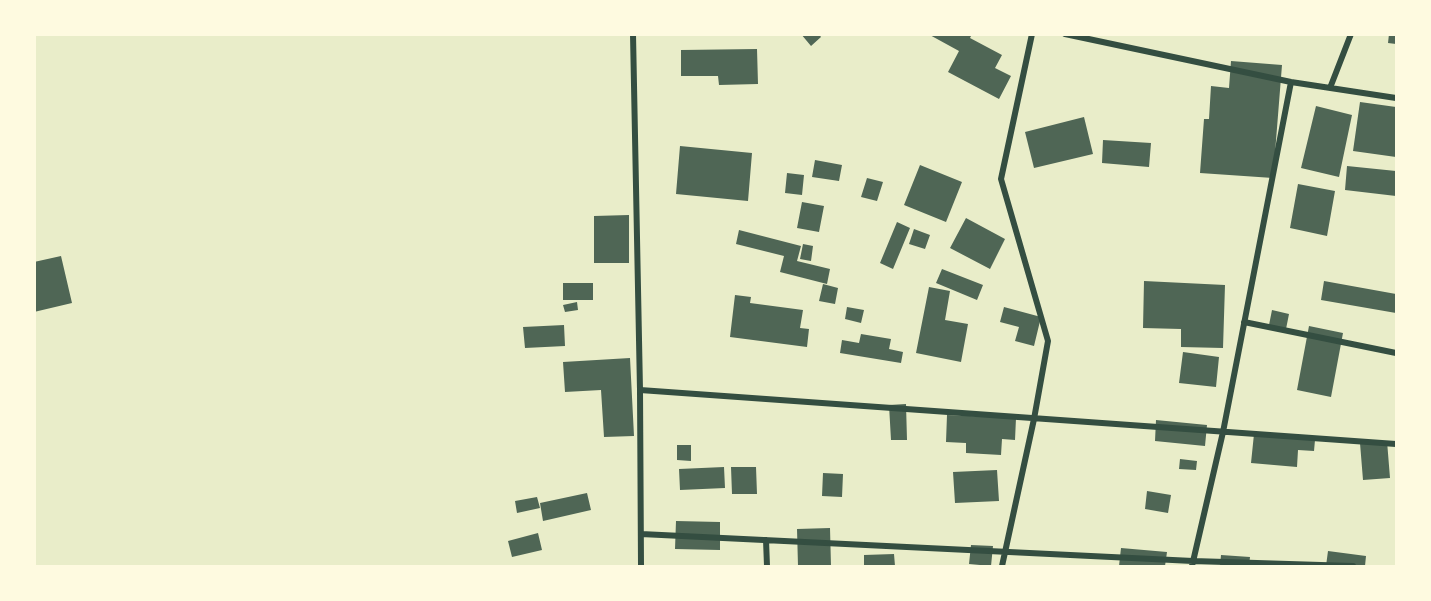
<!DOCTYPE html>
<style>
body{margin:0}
#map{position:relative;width:1431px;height:601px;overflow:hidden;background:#e9edc9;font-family:"Sofia Sans Condensed",sans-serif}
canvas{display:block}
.frame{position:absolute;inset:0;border:36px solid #fefae0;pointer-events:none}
</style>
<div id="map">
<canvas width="1431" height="601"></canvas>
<div class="frame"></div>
</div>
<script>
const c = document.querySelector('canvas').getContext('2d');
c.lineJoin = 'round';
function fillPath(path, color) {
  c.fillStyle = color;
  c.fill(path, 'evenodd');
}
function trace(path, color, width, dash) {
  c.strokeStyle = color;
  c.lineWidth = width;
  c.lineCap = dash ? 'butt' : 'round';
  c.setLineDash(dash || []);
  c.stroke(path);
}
fillPath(new Path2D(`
 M 801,34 L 819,34 L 821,37 L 811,46 Z
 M 928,34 L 972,34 L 970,38 L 1002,55 L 995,68 L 1011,76 L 999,99 L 948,72 L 959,51 Z
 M 1389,34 L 1396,34 L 1396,44 L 1388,43 Z
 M 757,49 L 758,84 L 719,85 L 718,76 L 681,76 L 681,50 Z
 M 1231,61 L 1282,65 L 1273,178 L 1200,173 L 1204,119 L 1209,119 L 1211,86 L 1229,88 Z
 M 1360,102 L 1396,107 L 1396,157 L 1353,151 Z
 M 1316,106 L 1352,115 L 1339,177 L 1301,168 Z
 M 1084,117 L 1093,154 L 1034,168 L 1025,132 Z
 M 1103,140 L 1151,143 L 1149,167 L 1102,163 Z
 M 680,146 L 752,153 L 748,201 L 676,194 Z
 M 815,160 L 842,165 L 839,181 L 812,177 Z
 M 920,165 L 962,182 L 946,222 L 904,205 Z
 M 1347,166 L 1396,171 L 1396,196 L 1345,190 Z
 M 787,173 L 804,175 L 802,195 L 785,193 Z
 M 867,178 L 883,182 L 877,201 L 861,197 Z
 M 1298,184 L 1335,191 L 1327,236 L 1290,228 Z
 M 802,202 L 824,206 L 819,232 L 797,228 Z
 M 629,215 L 629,263 L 594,263 L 594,216 Z
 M 966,218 L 1005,239 L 990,269 L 950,248 Z
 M 897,222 L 910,228 L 893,269 L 880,263 Z
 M 914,229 L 930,235 L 925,249 L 909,244 Z
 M 739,230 L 801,246 L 797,261 L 830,269 L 827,284 L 780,272 L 784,256 L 736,244 Z
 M 803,244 L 813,246 L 811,261 L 800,259 Z
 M 61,256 L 72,303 L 34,312 L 34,262 Z
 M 942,269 L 983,285 L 977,300 L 936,283 Z
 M 1144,281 L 1225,285 L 1223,348 L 1181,347 L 1181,329 L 1143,328 Z
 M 1324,281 L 1396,294 L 1396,313 L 1321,300 Z
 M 563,283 L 593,283 L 593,300 L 563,300 Z
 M 823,284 L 838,288 L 835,304 L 819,301 Z
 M 929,287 L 950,291 L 945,320 L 968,324 L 961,362 L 916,353 Z
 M 735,295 L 751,297 L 750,303 L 803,310 L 800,328 L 809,329 L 807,347 L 730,337 Z
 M 577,302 L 578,310 L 565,312 L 563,305 Z
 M 847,307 L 864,310 L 861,323 L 845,319 Z
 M 1004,307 L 1041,317 L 1034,346 L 1015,341 L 1019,327 L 1000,322 Z
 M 1272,310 L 1289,314 L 1286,329 L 1269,325 Z
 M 564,325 L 565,346 L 525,348 L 523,327 Z
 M 1309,326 L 1343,333 L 1331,397 L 1297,390 Z
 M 861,334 L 891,339 L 889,349 L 903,352 L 901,363 L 840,353 L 842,340 L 859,343 Z
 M 1183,352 L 1219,357 L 1216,387 L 1179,383 Z
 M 630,358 L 634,436 L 604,437 L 601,390 L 565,392 L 563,362 Z
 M 906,404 L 907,440 L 891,440 L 889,405 Z
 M 947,415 L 1016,418 L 1015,440 L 1002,439 L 1001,455 L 966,453 L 966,443 L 946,442 Z
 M 1156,420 L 1207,425 L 1205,446 L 1155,441 Z
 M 1254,434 L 1315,440 L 1314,451 L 1298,450 L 1297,467 L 1251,463 Z
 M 1387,441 L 1390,478 L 1363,480 L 1360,443 Z
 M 677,445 L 691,445 L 691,461 L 677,460 Z
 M 1180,459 L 1197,461 L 1196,470 L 1179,469 Z
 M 724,467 L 725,488 L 680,490 L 679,469 Z
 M 731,467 L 756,467 L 757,494 L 732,494 Z
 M 997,470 L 999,501 L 955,503 L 953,472 Z
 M 823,473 L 843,474 L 842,497 L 822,496 Z
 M 1147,491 L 1171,495 L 1168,513 L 1145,509 Z
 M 587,493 L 591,510 L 543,521 L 540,503 Z
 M 537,497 L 540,508 L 517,513 L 515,501 Z
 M 676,521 L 720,522 L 720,550 L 675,549 Z
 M 830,528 L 831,566 L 798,566 L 797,529 Z
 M 538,533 L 542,550 L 512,557 L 508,541 Z
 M 971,545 L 993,546 L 991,566 L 969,564 Z
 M 1121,548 L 1167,552 L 1165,566 L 1119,566 Z
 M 1328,551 L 1366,556 L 1365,566 L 1326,566 Z
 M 894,554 L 895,566 L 864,566 L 864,555 Z
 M 1221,555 L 1250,557 L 1249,566 L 1220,566 Z`), '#4f6655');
trace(new Path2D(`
 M 633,34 L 640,390 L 641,566
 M 1065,34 L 1291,82 L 1396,98
 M 1330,88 L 1351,34
 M 1244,322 L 1396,353
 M 640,390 L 1396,444
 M 641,534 L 1193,561 L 1353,566
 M 766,540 L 767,566
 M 1002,566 L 1034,419 L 1048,341 L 1001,179 L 1032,34
 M 1192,566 L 1223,432 L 1291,82`), '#344e41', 6);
</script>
